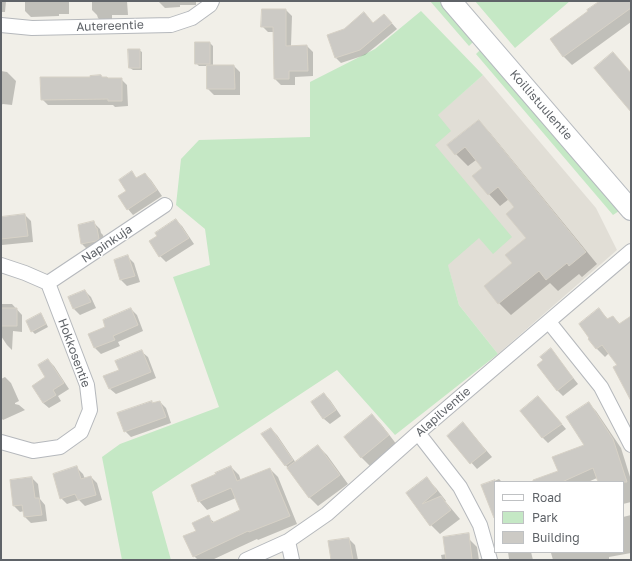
<!DOCTYPE html>
<style>
body{margin:0}
#map{position:relative;width:632px;height:561px;overflow:hidden;background:#f1efe8;font-family:"Golos Text",sans-serif}
canvas{display:block}
.frame{position:absolute;inset:0;border:2px solid #5f6368;pointer-events:none}
.legend{position:absolute;left:494px;top:481px;width:130px;height:72px;box-sizing:border-box;background:#fff;border:1px solid #bfc1c3;margin:0;padding:5px 7px;list-style:none;font-size:12px;color:#5f6368}
.legend li{display:flex;align-items:center;gap:8px;height:20px}
.legend b{width:20px;border:1px solid #bfc1c3}
</style>
<div id="map">
<canvas width="632" height="561"></canvas>
<div class="frame"></div>
<ul class="legend">
<li><b style="height:5px;background:#fff"></b>Road</li>
<li><b style="height:11px;background:#c5e8c5"></b>Park</li>
<li><b style="height:11px;background:#cccac5"></b>Building</li>
</ul>
</div>
<script>
const c = document.querySelector('canvas').getContext('2d');
c.lineJoin = 'round';
function fillPath(path, color) {
  c.fillStyle = color;
  c.fill(path, 'evenodd');
}
function trace(path, color, width, dash) {
  c.strokeStyle = color;
  c.lineWidth = width;
  c.lineCap = dash ? 'butt' : 'round';
  c.setLineDash(dash || []);
  c.stroke(path);
}
function drawText(font, color, halo, rows, align = 'center') {
  c.font = font + ' "Golos Text",sans-serif';
  c.lineWidth = 3;
  c.setLineDash([]);
  c.textBaseline = 'middle';
  c.strokeStyle = halo;
  c.fillStyle = color;
  for (const [text, x, y, turn = 0] of rows) {
    c.save();
    c.translate(x, y);
    c.rotate((+turn || 0) * Math.PI / 180);
    c.textAlign = isNaN(turn) ? turn : align;
    if (halo) c.strokeText(text, 0, 0);
    c.fillText(text, 0, 0);
    c.restore();
  }
}
fillPath(new Path2D(`
 M 483,75 L 596,208 L 617,250 L 498,354 L 459,305 L 435,220 L 419,131 Z`), '#e1ded6');
fillPath(new Path2D(`
 M 430,1 L 440,1 L 474,41 L 469,46 Z
 M 475,1 L 570,1 L 515,48 Z
 M 421,11 L 483,75 L 438,115 L 451,131 L 435,145 L 512,237 L 493,254 L 479,238 L 448,265 L 459,305 L 498,354 L 395,435 L 337,370 L 152,492 L 171,560 L 122,560 L 102,457 L 120,444 L 219,407 L 173,277 L 210,265 L 205,229 L 176,205 L 181,159 L 199,140 L 310,137 L 310,82 L 375,49 Z
 M 481,49 L 619,211 L 613,215 L 476,54 Z`), '#c5e8c5');
fillPath(new Path2D(`
 M 1,1 L 6,1 L 5,12 L 1,12 Z
 M 25,1 L 69,1 L 69,14 L 59,14 L 59,16 L 31,17 L 25,11 Z
 M 92,1 L 127,1 L 128,15 L 112,15 L 112,23 L 104,24 L 98,18 L 97,15 L 92,10 Z
 M 158,1 L 196,1 L 196,5 L 180,5 L 180,7 L 165,8 Z
 M 602,1 L 631,1 L 631,22 L 572,65 L 564,57 L 551,40 Z
 M 286,10 L 292,16 L 291,46 L 307,46 L 313,52 L 313,76 L 295,77 L 295,85 L 281,85 L 275,79 L 274,32 L 268,32 L 262,26 Z
 M 389,20 L 397,29 L 365,55 L 341,63 L 336,58 L 374,24 Z
 M 210,43 L 213,46 L 213,66 L 234,66 L 240,72 L 240,95 L 214,95 L 208,89 L 208,66 L 199,66 L 196,63 Z
 M 139,50 L 142,52 L 142,70 L 133,70 L 130,68 Z
 M 1,71 L 7,72 L 16,81 L 12,105 L 3,104 L 1,105 Z
 M 102,78 L 121,79 L 127,85 L 128,106 L 115,107 L 113,105 L 48,105 L 42,99 Z
 M 478,121 L 490,133 L 597,264 L 582,277 L 579,274 L 558,291 L 550,283 L 511,315 L 499,303 L 486,287 L 514,264 L 527,238 L 515,207 L 509,199 L 500,206 L 489,194 L 483,168 L 476,160 L 468,166 L 456,154 L 449,145 Z
 M 131,173 L 138,179 L 145,174 L 151,180 L 162,196 L 133,215 L 128,209 L 127,191 Z
 M 25,215 L 31,221 L 33,242 L 2,245 L 1,218 Z
 M 176,220 L 182,226 L 194,244 L 166,262 L 160,256 Z
 M 94,223 L 100,229 L 101,233 L 103,235 L 105,245 L 88,250 L 82,244 Z
 M 128,257 L 134,263 L 140,282 L 127,286 L 121,280 Z
 M 85,291 L 91,297 L 96,308 L 80,315 L 74,309 L 69,298 Z
 M 1,304 L 12,304 L 22,315 L 22,332 L 13,331 L 12,350 L 7,345 L 1,336 Z
 M 131,309 L 137,315 L 143,331 L 118,342 L 120,346 L 101,354 L 95,348 L 89,334 L 107,327 Z
 M 599,310 L 609,320 L 613,317 L 621,325 L 631,317 L 631,347 L 609,353 L 605,357 L 597,349 L 589,339 Z
 M 41,314 L 43,317 L 48,327 L 35,334 L 32,331 Z
 M 142,352 L 148,357 L 156,378 L 116,394 L 110,389 Z
 M 556,356 L 578,384 L 563,396 L 557,390 Z
 M 48,360 L 54,366 L 69,389 L 58,396 L 61,401 L 49,408 L 43,403 Z
 M 5,377 L 11,383 L 19,401 L 15,403 L 15,404 L 19,405 L 25,410 L 3,420 L 1,418 L 1,379 Z
 M 324,394 L 330,400 L 341,416 L 330,424 L 324,419 L 312,402 Z
 M 151,402 L 153,404 L 160,402 L 166,408 L 171,423 L 131,437 L 125,431 Z
 M 543,402 L 566,429 L 548,443 L 543,438 L 535,427 Z
 M 588,403 L 596,411 L 621,448 L 631,480 L 631,502 L 623,504 L 623,482 L 599,482 L 597,478 L 588,482 L 531,482 L 559,472 L 586,446 Z
 M 372,415 L 381,424 L 397,445 L 370,466 L 361,457 Z
 M 271,429 L 277,435 L 296,463 L 318,446 L 327,455 L 348,484 L 318,506 L 309,497 L 263,434 Z
 M 469,430 L 492,457 L 477,469 L 448,436 Z
 M 231,467 L 239,475 L 241,481 L 270,469 L 278,477 L 297,524 L 258,540 L 257,539 L 212,560 L 198,560 L 194,556 L 197,531 L 208,517 L 215,523 L 241,511 L 236,498 L 207,510 L 199,501 L 217,475 Z
 M 77,468 L 83,474 L 85,479 L 91,477 L 97,483 L 102,500 L 85,506 L 79,500 L 67,504 L 61,498 Z
 M 32,478 L 38,484 L 40,499 L 45,505 L 47,521 L 31,523 L 25,517 L 24,511 L 20,512 L 14,506 Z
 M 427,479 L 436,488 L 446,501 L 445,501 L 460,519 L 440,534 L 431,525 L 407,493 Z
 M 499,479 L 502,482 L 495,482 L 495,515 L 483,486 Z
 M 631,515 L 631,553 L 609,557 L 609,560 L 553,560 L 551,553 L 623,552 L 623,517 Z
 M 349,539 L 355,545 L 358,560 L 332,560 Z
 M 469,539 L 477,547 L 479,560 L 442,560 L 441,555 L 447,554 Z
 M 508,552 L 531,552 L 533,560 L 510,560 L 509,559 Z`), '#0003');
const building = new Path2D(`
 M 600,1 L 631,1 L 631,8 L 563,57 L 550,39 L 588,11 L 587,10 Z
 M 262,9 L 286,9 L 286,46 L 307,45 L 308,71 L 289,71 L 289,79 L 274,79 L 273,27 L 261,27 Z
 M 364,12 L 373,23 L 384,14 L 392,23 L 360,50 L 335,58 L 327,35 L 344,29 Z
 M 195,42 L 210,42 L 210,64 L 195,64 Z
 M 128,49 L 140,49 L 140,68 L 129,68 Z
 M 613,52 L 631,73 L 631,112 L 594,68 Z
 M 207,65 L 234,65 L 235,89 L 207,89 Z
 M 101,75 L 102,77 L 107,77 L 108,78 L 122,78 L 122,101 L 108,101 L 108,99 L 41,100 L 40,77 L 90,77 L 90,76 Z
 M 479,120 L 586,252 L 569,266 L 567,263 L 546,280 L 539,271 L 498,304 L 484,286 L 512,263 L 505,255 L 526,238 L 506,214 L 514,207 L 498,187 L 488,195 L 472,176 L 482,168 L 465,147 L 455,155 L 447,145 Z
 M 132,171 L 136,178 L 145,173 L 157,190 L 127,210 L 118,196 L 126,191 L 119,180 Z
 M 25,214 L 28,236 L 1,239 L 1,217 Z
 M 176,219 L 189,238 L 159,257 L 149,241 L 157,236 L 155,233 Z
 M 94,221 L 96,228 L 97,228 L 99,239 L 96,241 L 81,244 L 78,225 Z
 M 128,255 L 135,276 L 120,280 L 114,260 Z
 M 85,290 L 91,302 L 73,309 L 68,297 Z
 M 1,308 L 17,308 L 17,326 L 1,326 Z
 M 131,308 L 138,325 L 113,336 L 115,340 L 94,348 L 88,334 L 105,327 L 103,320 Z
 M 599,308 L 607,319 L 613,316 L 619,324 L 631,316 L 631,401 L 613,367 L 617,365 L 602,345 L 596,349 L 588,339 L 589,338 L 579,324 Z
 M 41,313 L 46,324 L 31,332 L 26,321 Z
 M 551,348 L 573,378 L 557,391 L 537,365 L 543,360 L 540,357 Z
 M 142,350 L 151,372 L 109,389 L 103,376 L 119,370 L 115,361 Z
 M 48,359 L 64,383 L 53,390 L 56,395 L 43,403 L 32,386 L 45,377 L 38,365 Z
 M 324,393 L 336,410 L 323,419 L 311,402 Z
 M 538,396 L 562,424 L 542,438 L 534,428 L 520,411 Z
 M 152,401 L 152,403 L 160,401 L 166,417 L 124,432 L 117,413 Z
 M 589,402 L 613,439 L 627,482 L 598,482 L 593,468 L 562,482 L 533,482 L 533,480 L 558,471 L 552,457 L 584,445 L 566,417 Z
 M 372,414 L 389,435 L 361,458 L 344,437 Z
 M 463,422 L 486,451 L 470,464 L 447,436 Z
 M 271,428 L 293,460 L 285,466 L 261,434 Z
 M 318,445 L 340,475 L 309,498 L 287,468 Z
 M 77,466 L 81,479 L 91,476 L 96,495 L 78,500 L 75,494 L 60,499 L 53,474 Z
 M 231,466 L 237,481 L 270,468 L 290,516 L 249,532 L 248,531 L 193,557 L 183,536 L 196,531 L 192,523 L 209,515 L 212,523 L 240,510 L 231,488 L 198,502 L 191,485 L 216,474 L 215,473 Z
 M 32,477 L 35,498 L 39,498 L 42,515 L 24,517 L 22,505 L 13,506 L 10,480 Z
 M 427,477 L 437,491 L 422,504 L 441,496 L 451,510 L 430,526 L 406,493 Z
 M 495,480 L 495,518 L 494,518 L 481,485 Z
 M 469,533 L 472,560 L 446,560 L 443,537 Z
 M 349,538 L 353,560 L 331,560 L 328,541 Z`);
fillPath(building, '#cccac5');
trace(building, '#d6d1c6', 1);
const street = new Path2D(`
 M 1,25 L 32,28 L 171,25 L 192,18 L 210,5 L 212,1
 M 1,265 L 25,273 L 48,283
 M 48,283 L 165,205
 M 549,322 L 601,387 L 631,445
 M 418,433 L 460,487 L 480,525 L 490,560
 M 1,442 L 33,451 L 60,447 L 81,432 L 90,410 L 87,385 L 48,283
 M 288,541 L 292,560
 M 246,560 L 288,541 L 327,514 L 418,433 L 631,251`);
const secondary = new Path2D(`
 M 451,1 L 631,210`);
trace(street, '#b5b8bc', 16);
trace(secondary, '#b6babf', 22);
trace(street, '#fff', 14);
trace(secondary, '#fff', 20);
drawText('12px', '#5f6368', '#fff', [
 ["Autereentie",110,26,-2],
 ["Koillistuulentie",541,105,49],
 ["Napinkuja",107,244,-34],
 ["Hokkosentie",74,353,70],
 ["Alapilventie",443,412,-41]
]);
</script>
